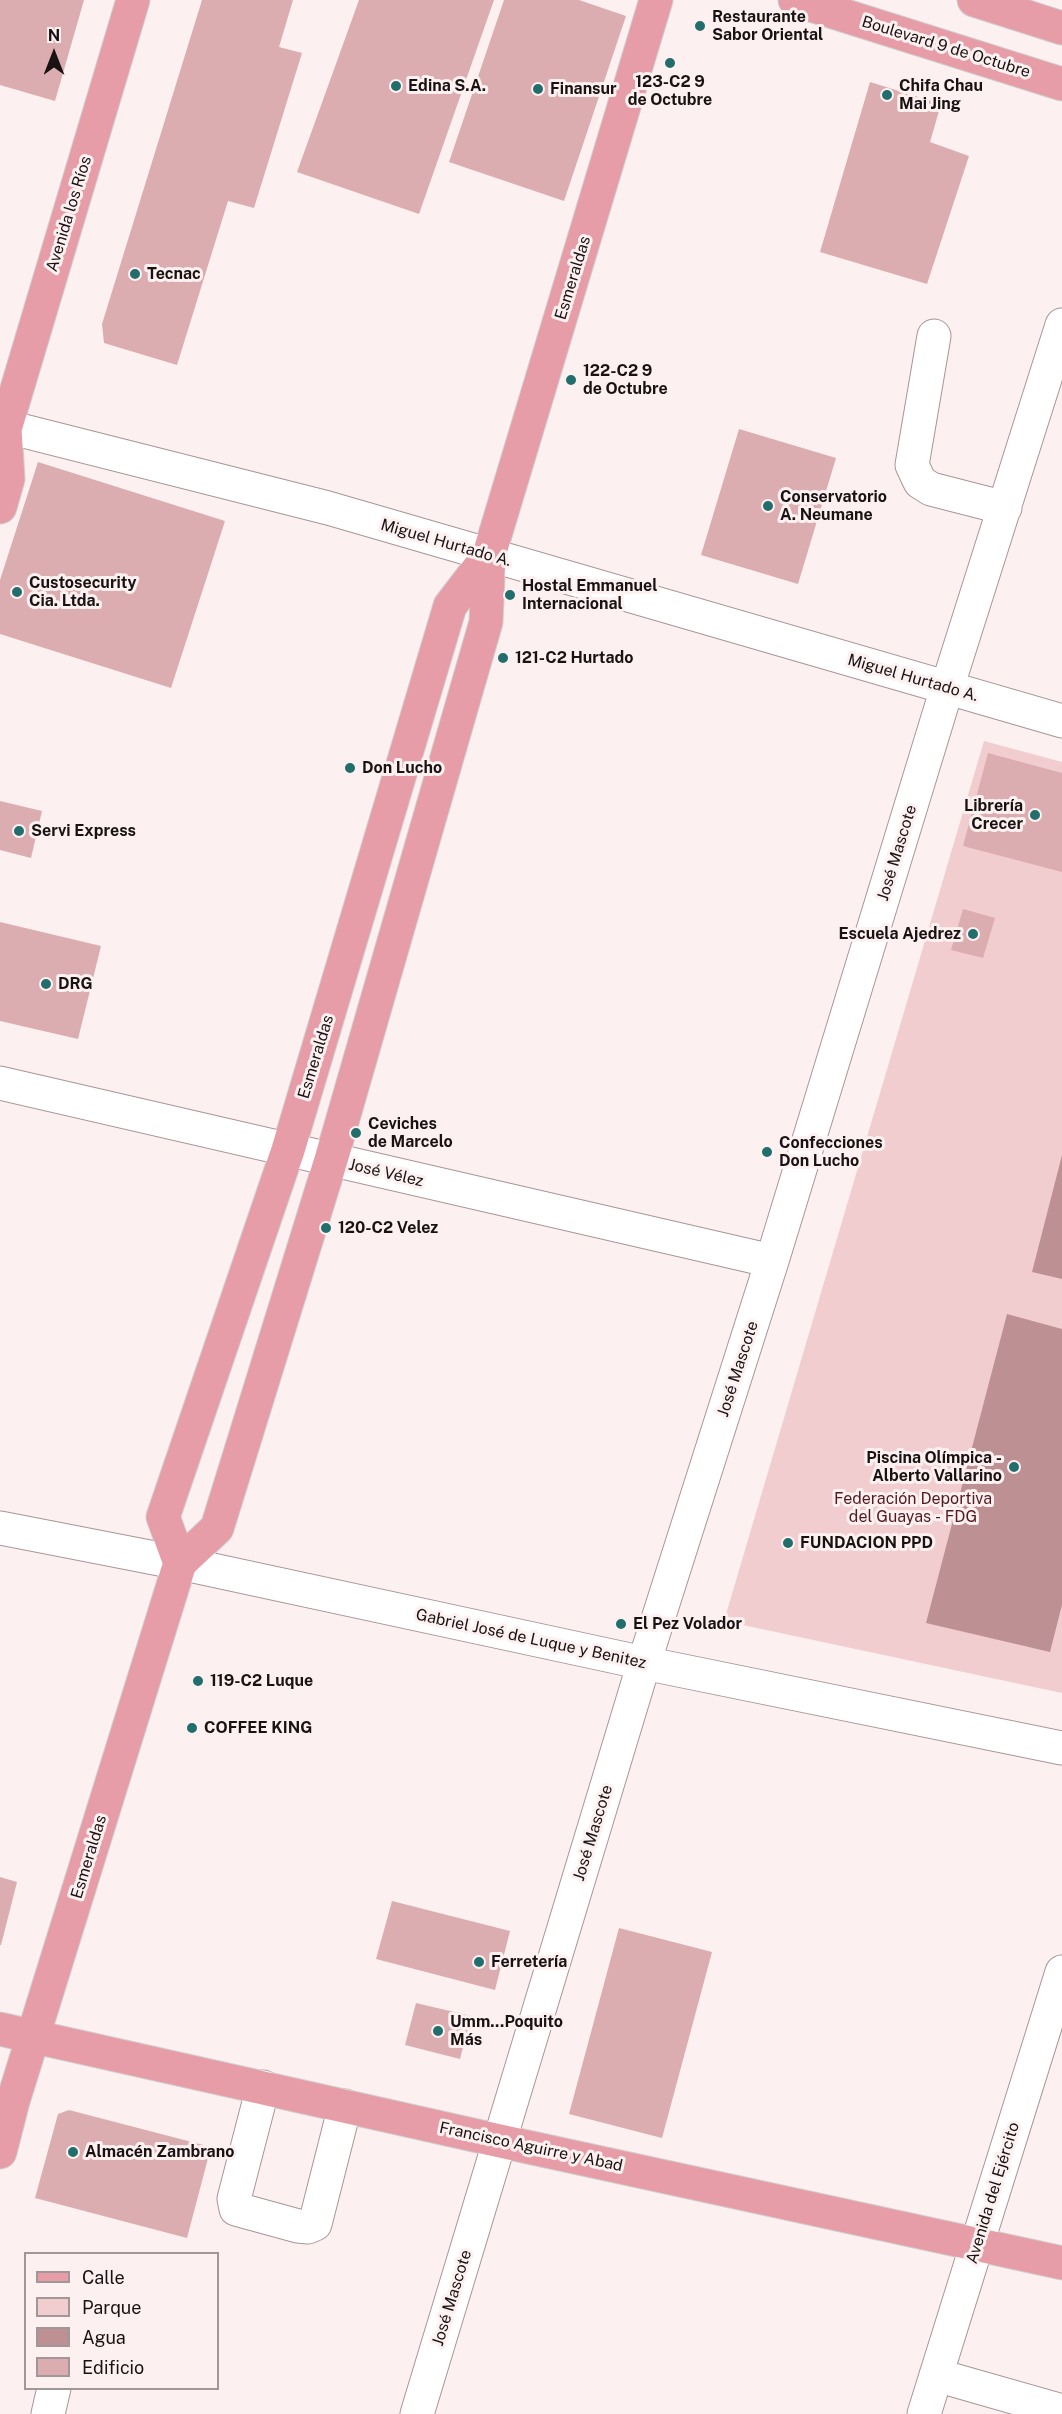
<!DOCTYPE html>
<meta charset="utf-8">
<style>
body{margin:0}
#map{position:relative;width:1062px;height:2414px;overflow:hidden;background:#fdf0f0;font-family:"Public Sans",sans-serif}
canvas{display:block}
.legend{position:absolute;left:24px;top:2252px;width:195px;height:138px;box-sizing:border-box;background:#fdf0f0;border:2px solid #a29798;margin:0;padding:8px 10px;list-style:none;font-size:18px;color:#191213}
.legend li{display:flex;align-items:center;gap:12px;height:30px}
.legend b{width:30px;border:2px solid #a29798}
.north{position:absolute;left:24px;top:24px;width:60px;height:60px;-webkit-text-stroke:4px #fdf0f0;paint-order:stroke;rotate:0deg;font-size:16px;font-weight:700;line-height:24px;text-align:center;color:#191213}
.north::after{content:'';display:block;margin:auto;width:21px;height:27px;background:#191213;clip-path:polygon(50% 0,100% 100%,50% 72%,0 100%)}
</style>
<div id="map">
<canvas width="1062" height="2414"></canvas>
<ul class="legend">
<li><b style="height:8px;background:#e69da7"></b>Calle</li>
<li><b style="height:16px;background:#f2cdcf"></b>Parque</li>
<li><b style="height:16px;background:#bd9094"></b>Agua</li>
<li><b style="height:16px;background:#dcadb0"></b>Edificio</li>
</ul>
<div class="north">N</div>
</div>
<script>
const c = document.querySelector('canvas').getContext('2d');
c.lineJoin = 'round';
function fillPath(path, color) {
  c.fillStyle = color;
  c.fill(path, 'evenodd');
}
function trace(path, color, width, dash) {
  c.strokeStyle = color;
  c.lineWidth = width;
  c.lineCap = dash ? 'butt' : 'round';
  c.setLineDash(dash || []);
  c.stroke(path);
}
function drawText(font, color, halo, rows, align = 'center') {
  c.font = font + ' "Public Sans",sans-serif';
  c.lineWidth = 6;
  c.setLineDash([]);
  c.textBaseline = 'middle';
  c.strokeStyle = halo;
  c.fillStyle = color;
  for (const [text, x, y, turn = 0] of rows) {
    c.save();
    c.translate(x, y);
    c.rotate((+turn || 0) * Math.PI / 180);
    c.textAlign = isNaN(turn) ? turn : align;
    if (halo) c.strokeText(text, 0, 0);
    c.fillText(text, 0, 0);
    c.restore();
  }
}
fillPath(new Path2D(`
 M 984,741 L 1062,762 L 1062,1693 L 724,1621 Z`), '#f2cdcf');
fillPath(new Path2D(`
 M 1062,1155 L 1062,1279 L 1032,1272 Z
 M 1007,1314 L 1062,1329 L 1062,1605 L 1050,1652 L 926,1623 Z`), '#bd9094');
fillPath(new Path2D(`
 M 0,0 L 84,0 L 55,101 L 0,85 Z
 M 202,0 L 293,0 L 279,47 L 302,53 L 254,208 L 228,201 L 177,365 L 104,343 L 102,324 Z
 M 359,0 L 494,0 L 419,214 L 297,172 Z
 M 504,0 L 579,0 L 626,16 L 564,201 L 449,162 Z
 M 870,82 L 941,104 L 930,142 L 969,156 L 927,284 L 820,252 Z
 M 739,429 L 836,458 L 798,584 L 701,555 Z
 M 38,462 L 225,521 L 171,688 L 0,634 L 0,580 Z
 M 988,753 L 1062,773 L 1062,872 L 963,846 Z
 M 0,801 L 42,811 L 31,858 L 0,850 Z
 M 963,909 L 995,918 L 983,958 L 951,950 Z
 M 0,922 L 101,946 L 78,1039 L 0,1021 Z
 M 0,1877 L 17,1882 L 1,1945 L 0,1945 Z
 M 392,1901 L 510,1931 L 495,1990 L 376,1959 Z
 M 619,1928 L 712,1952 L 662,2138 L 569,2114 Z
 M 416,2003 L 471,2016 L 460,2059 L 405,2045 Z
 M 69,2110 L 211,2147 L 187,2238 L 35,2198 L 58,2114 Z`), '#dcadb0');
const minor = new Path2D(`
 M 934,336 L 912,465 L 920,482 L 931,489 L 1005,508
 M 0,425 L 328,508 L 1062,721
 M 0,1083 L 772,1261
 M 0,1528 L 180,1563 L 644,1663 L 1062,1748
 M 263,2087 L 234,2199 L 236,2209 L 298,2226 L 308,2227 L 315,2224 L 345,2106
 M 936,2375 L 1062,2411
 M 48,2414 L 54,2388
 M 417,2414 L 644,1663 L 772,1261 L 947,688 L 1062,325
 M 924,2414 L 1062,1972`);
const major = new Path2D(`
 M 795,0 L 1062,84
 M 974,0 L 1062,28
 M 0,507 L 8,479 L 5,429 L 133,0
 M 180,1563 L 163,1517 L 288,1150 L 450,606 L 489,555
 M 0,2029 L 500,2141 L 1062,2263
 M 0,2152 L 13,2101 L 180,1563 L 217,1528 L 331,1160 L 486,622 L 489,555 L 656,0`);
trace(minor, '#a99597', 35);
trace(major, '#d1d0d0', 35);
trace(minor, '#fff', 33);
trace(major, '#e69da7', 33);
for (const [x, y, r, color] of [
 [700,26,6,"#226e6c"],
 [670,63,6,"#226e6c"],
 [396,86,6,"#226e6c"],
 [538,89,6,"#226e6c"],
 [887,95,6,"#226e6c"],
 [135,274,6,"#226e6c"],
 [571,380,6,"#226e6c"],
 [768,506,6,"#226e6c"],
 [17,592,6,"#226e6c"],
 [510,595,6,"#226e6c"],
 [503,658,6,"#226e6c"],
 [350,768,6,"#226e6c"],
 [1035,815,6,"#226e6c"],
 [19,831,6,"#226e6c"],
 [973,934,6,"#226e6c"],
 [46,984,6,"#226e6c"],
 [356,1133,6,"#226e6c"],
 [767,1152,6,"#226e6c"],
 [326,1228,6,"#226e6c"],
 [1014,1467,6,"#226e6c"],
 [788,1543,6,"#226e6c"],
 [621,1624,6,"#226e6c"],
 [198,1681,6,"#226e6c"],
 [192,1728,6,"#226e6c"],
 [479,1962,6,"#226e6c"],
 [438,2031,6,"#226e6c"],
 [73,2152,6,"#226e6c"]
]) {
  const dot = new Path2D();
  dot.arc(x, y, r, 0, 2 * Math.PI);
  c.fillStyle = color;
  c.fill(dot);
  trace(dot, '#fdf0f0', 2);
}
drawText('bold 16px', '#191213', '#fdf0f0', [
 ["Restaurante",712,17],
 ["Sabor Oriental",712,35],
 ["123-C2 9",670,82,"center"],
 ["de Octubre",670,100,"center"],
 ["Edina S.A.",408,86],
 ["Chifa Chau",899,86],
 ["Mai Jing",899,104],
 ["Finansur",550,89],
 ["Tecnac",147,274],
 ["122-C2 9",583,371],
 ["de Octubre",583,389],
 ["Conservatorio",780,497],
 ["A. Neumane",780,515],
 ["Custosecurity",29,583],
 ["Cia. Ltda.",29,601],
 ["Hostal Emmanuel",522,586],
 ["Internacional",522,604],
 ["121-C2 Hurtado",515,658],
 ["Don Lucho",362,768],
 ["Librería",1023,806,"right"],
 ["Crecer",1023,824,"right"],
 ["Servi Express",31,831],
 ["Escuela Ajedrez",961,934,"right"],
 ["DRG",58,984],
 ["Ceviches",368,1124],
 ["de Marcelo",368,1142],
 ["Confecciones",779,1143],
 ["Don Lucho",779,1161],
 ["120-C2 Velez",338,1228],
 ["Piscina Olímpica -",1002,1458,"right"],
 ["Alberto Vallarino",1002,1476,"right"],
 ["FUNDACION PPD",800,1543],
 ["El Pez Volador",633,1624],
 ["119-C2 Luque",210,1681],
 ["COFFEE KING",204,1728],
 ["Ferretería",491,1962],
 ["Umm...Poquito",450,2022],
 ["Más",450,2040],
 ["Almacén Zambrano",85,2152]
], 'left');
drawText('16px', '#191213', '#fdf0f0', [
 ["Boulevard 9 de Octubre",946,47,17],
 ["Avenida los Ríos",69,214,-73],
 ["Esmeraldas",573,278,-73],
 ["Miguel Hurtado A.",446,543,16],
 ["Miguel Hurtado A.",913,678,16],
 ["José Mascote",897,853,-73],
 ["Esmeraldas",316,1057,-73],
 ["José Vélez",386,1173,13],
 ["José Mascote",738,1369,-72],
 ["Gabriel José de Luque y Benitez",531,1639,12],
 ["José Mascote",593,1833,-73],
 ["Esmeraldas",89,1857,-73],
 ["Francisco Aguirre y Abad",531,2147,12],
 ["Avenida del Ejército",993,2193,-73],
 ["José Mascote",452,2298,-73]
]);
drawText('16px', '#521922', '#fdf0f0', [
 ["Federación Deportiva",913,1499],
 ["del Guayas - FDG",913,1517]
]);
</script>
